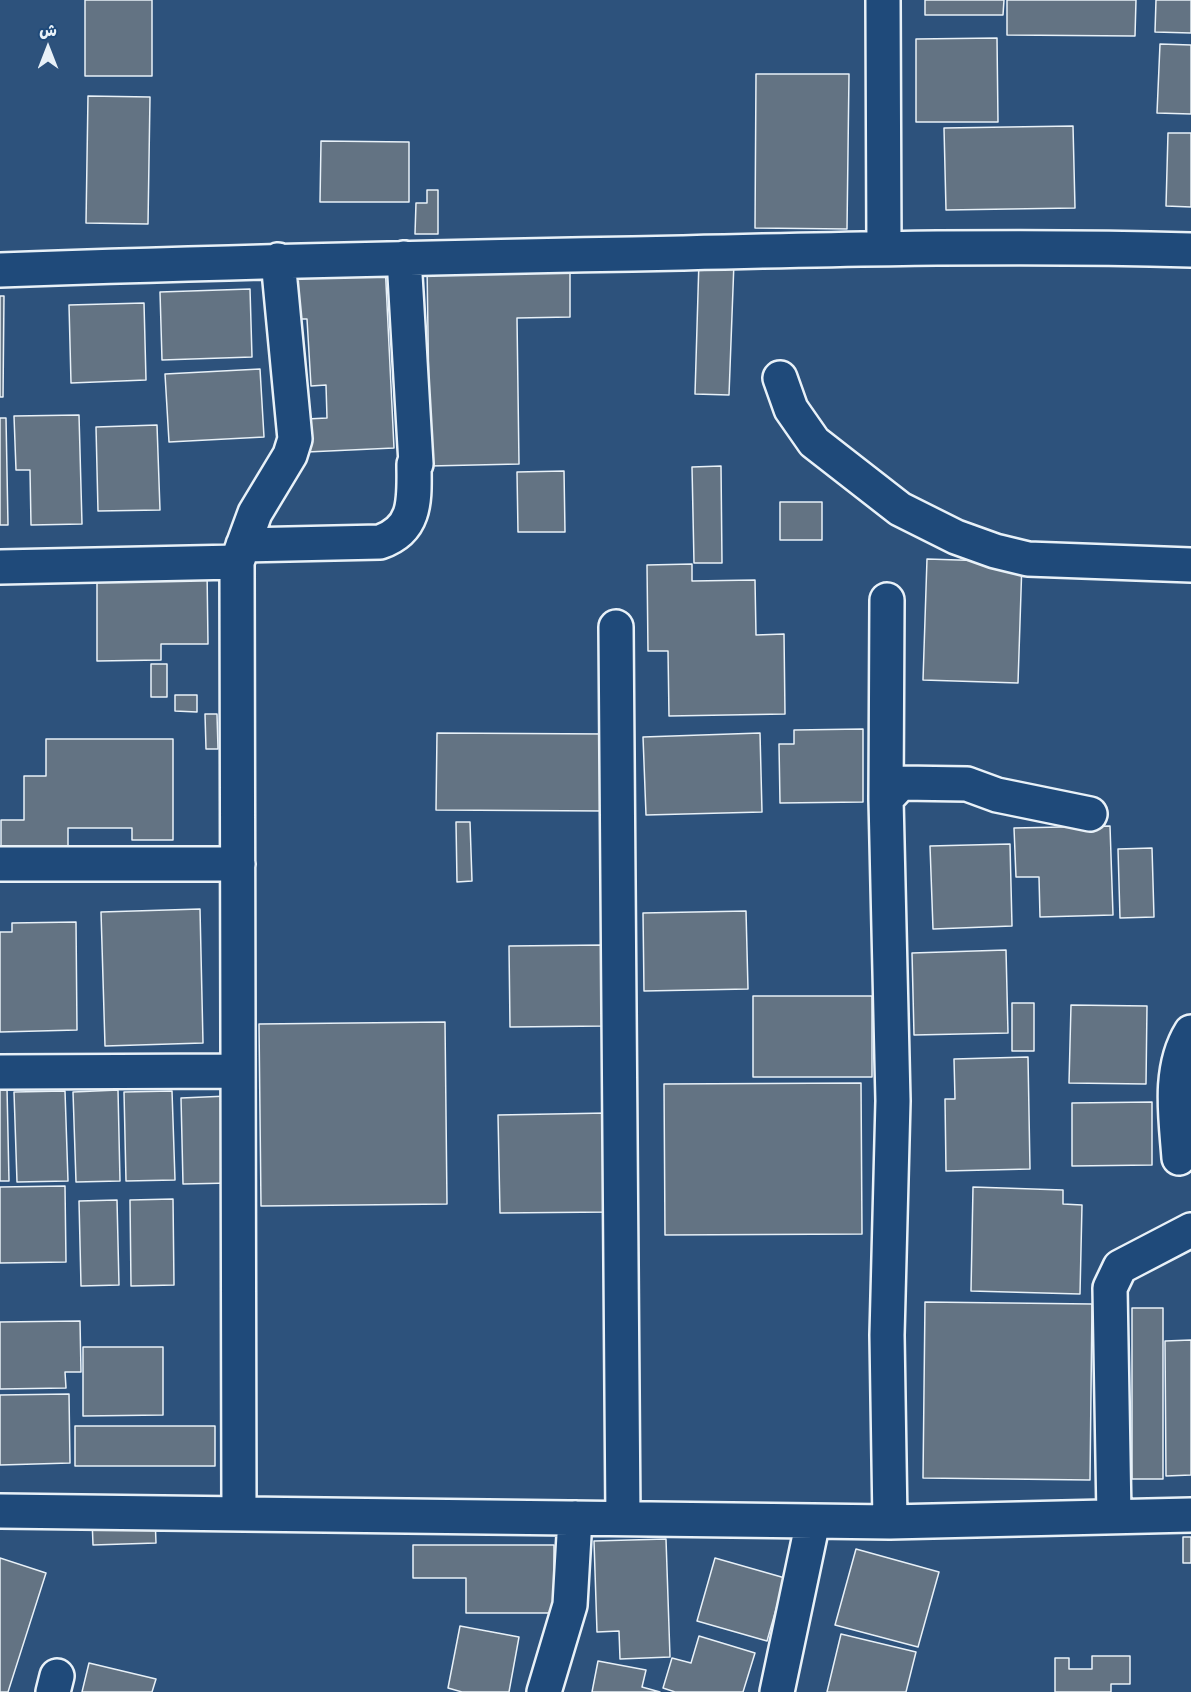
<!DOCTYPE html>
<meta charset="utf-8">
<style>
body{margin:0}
#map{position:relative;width:1191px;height:1692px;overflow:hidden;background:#2d527c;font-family:"Patrick Hand","Playpen Sans Arabic",sans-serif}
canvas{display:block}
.north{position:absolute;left:18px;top:18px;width:60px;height:60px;-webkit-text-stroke:4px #1f4a7a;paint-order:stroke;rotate:0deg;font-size:16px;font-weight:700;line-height:24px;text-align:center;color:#e8f1f8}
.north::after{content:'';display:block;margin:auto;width:21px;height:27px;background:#e8f1f8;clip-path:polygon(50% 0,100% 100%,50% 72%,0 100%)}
</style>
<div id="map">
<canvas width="1191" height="1692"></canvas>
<div class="north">ش</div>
</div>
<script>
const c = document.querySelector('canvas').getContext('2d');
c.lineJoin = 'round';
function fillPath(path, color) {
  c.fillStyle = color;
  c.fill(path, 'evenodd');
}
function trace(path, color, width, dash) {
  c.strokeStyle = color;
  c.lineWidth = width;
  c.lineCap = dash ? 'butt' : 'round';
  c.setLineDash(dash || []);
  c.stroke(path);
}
const building = new Path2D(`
 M 85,0 L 152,0 L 152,76 L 85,76 Z
 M 925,0 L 1004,0 L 1003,15 L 925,15 Z
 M 1007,0 L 1136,0 L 1135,36 L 1007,35 Z
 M 1156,0 L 1191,0 L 1191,33 L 1155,32 Z
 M 997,38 L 998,122 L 916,122 L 916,39 Z
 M 1160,44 L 1191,45 L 1191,114 L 1157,113 Z
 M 756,74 L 849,74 L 847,229 L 755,228 Z
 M 88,96 L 150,97 L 148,224 L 86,223 Z
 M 1073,126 L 1075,208 L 946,210 L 944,128 Z
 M 1168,133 L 1191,133 L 1191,207 L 1166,206 Z
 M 321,141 L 409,142 L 409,202 L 320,202 Z
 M 427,190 L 438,190 L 438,234 L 415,234 L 416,203 L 427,203 Z
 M 699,260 L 734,262 L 729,395 L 695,394 Z
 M 385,263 L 394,448 L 307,452 L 306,419 L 327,418 L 326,385 L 311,386 L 307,319 L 299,319 L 296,267 Z
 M 570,265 L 570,317 L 517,318 L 519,464 L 430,466 L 427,266 Z
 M 250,289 L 252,357 L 162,360 L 160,292 Z
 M 0,296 L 4,296 L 3,397 L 0,397 Z
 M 144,303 L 146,380 L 71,383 L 69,305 Z
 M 260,369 L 264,437 L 169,442 L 165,374 Z
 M 79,415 L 82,524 L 31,525 L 30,470 L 16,470 L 14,416 Z
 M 0,418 L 6,418 L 8,525 L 0,525 Z
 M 157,425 L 160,510 L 98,511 L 96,427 Z
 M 721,466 L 722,563 L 694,563 L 692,467 Z
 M 564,471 L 565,532 L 518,532 L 517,472 Z
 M 780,502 L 822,502 L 822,540 L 780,540 Z
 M 927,559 L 1022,562 L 1018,683 L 923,680 Z
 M 692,564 L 692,581 L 755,580 L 756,635 L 784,634 L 785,714 L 669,716 L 668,651 L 648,651 L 647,565 Z
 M 207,569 L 208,644 L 161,644 L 161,660 L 97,661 L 97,570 Z
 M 151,664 L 167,664 L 167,697 L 151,697 Z
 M 175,695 L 197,695 L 197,712 L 175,711 Z
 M 205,714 L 217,714 L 218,749 L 206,749 Z
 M 863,729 L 863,802 L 780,803 L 779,744 L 794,744 L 794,730 Z
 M 437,733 L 607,734 L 606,811 L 436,810 Z
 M 760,733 L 762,812 L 646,815 L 643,737 Z
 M 46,739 L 173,739 L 173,840 L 132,840 L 132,828 L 68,828 L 68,852 L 1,852 L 1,820 L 24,820 L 24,776 L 46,776 Z
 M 456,822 L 470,822 L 472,881 L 457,882 Z
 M 1110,826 L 1113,915 L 1040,917 L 1039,877 L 1016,877 L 1014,828 Z
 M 1010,844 L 1012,926 L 933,929 L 930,846 Z
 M 1152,848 L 1154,917 L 1120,918 L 1118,849 Z
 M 200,909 L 203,1043 L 105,1046 L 101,912 Z
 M 746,911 L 748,989 L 644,991 L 643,913 Z
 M 76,922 L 77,1030 L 0,1032 L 0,932 L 12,932 L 12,923 Z
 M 604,945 L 604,1026 L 510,1027 L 509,946 Z
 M 1006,950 L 1008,1033 L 914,1035 L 912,953 Z
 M 753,996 L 872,996 L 872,1077 L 753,1077 Z
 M 1012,1003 L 1034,1003 L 1034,1051 L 1012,1051 Z
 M 1071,1005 L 1147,1006 L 1146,1084 L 1069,1083 Z
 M 445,1022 L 447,1204 L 261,1206 L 259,1024 Z
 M 1028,1057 L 1030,1169 L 946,1171 L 945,1099 L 955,1099 L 954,1059 Z
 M 861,1083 L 862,1234 L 665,1235 L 664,1084 Z
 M 7,1088 L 9,1181 L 0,1181 L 0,1089 Z
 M 118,1090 L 120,1181 L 76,1182 L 73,1092 Z
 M 65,1091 L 68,1181 L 17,1182 L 14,1092 Z
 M 172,1091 L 175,1180 L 126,1181 L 124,1092 Z
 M 228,1096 L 231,1183 L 183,1184 L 181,1098 Z
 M 1152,1102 L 1152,1165 L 1072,1166 L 1072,1103 Z
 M 607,1113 L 609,1212 L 500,1213 L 498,1115 Z
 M 65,1186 L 66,1262 L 0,1263 L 0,1187 Z
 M 973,1187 L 1063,1190 L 1063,1204 L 1082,1205 L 1080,1294 L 971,1291 Z
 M 173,1199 L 174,1285 L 131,1286 L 130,1200 Z
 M 117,1200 L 119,1285 L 81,1286 L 79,1201 Z
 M 925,1302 L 1092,1304 L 1090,1480 L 923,1478 Z
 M 1132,1308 L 1163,1308 L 1163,1479 L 1132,1479 Z
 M 80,1321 L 81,1372 L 65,1372 L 66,1388 L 0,1389 L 0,1322 Z
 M 1191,1340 L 1191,1475 L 1166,1476 L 1165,1341 Z
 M 83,1347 L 163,1347 L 163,1415 L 83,1416 Z
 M 69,1394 L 70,1463 L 0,1465 L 0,1395 Z
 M 75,1426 L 215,1426 L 215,1466 L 75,1466 Z
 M 155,1516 L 156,1543 L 93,1545 L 92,1519 Z
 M 1183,1537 L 1191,1537 L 1191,1563 L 1183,1563 Z
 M 666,1539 L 670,1657 L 620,1659 L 619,1631 L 597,1632 L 594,1541 Z
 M 413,1545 L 554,1545 L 554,1613 L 466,1613 L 466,1578 L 413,1578 Z
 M 856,1549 L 939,1572 L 918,1647 L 835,1625 Z
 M 0,1558 L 46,1573 L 8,1692 L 0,1692 Z
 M 715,1558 L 785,1578 L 767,1641 L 697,1621 Z
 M 460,1626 L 519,1637 L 509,1692 L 462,1692 L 448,1688 Z
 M 841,1634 L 916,1652 L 906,1692 L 827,1692 Z
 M 699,1636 L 755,1653 L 743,1692 L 675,1692 L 663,1688 L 672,1658 L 691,1663 Z
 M 1092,1656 L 1130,1656 L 1130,1684 L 1111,1684 L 1111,1692 L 1055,1692 L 1055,1658 L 1069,1658 L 1069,1669 L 1092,1669 Z
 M 598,1661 L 646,1670 L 642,1687 L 660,1692 L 592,1692 Z
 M 89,1663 L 156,1679 L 152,1692 L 82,1692 Z`);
fillPath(building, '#637383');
trace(building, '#e8f1f8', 1.5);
const minor = new Path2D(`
 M 883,0 L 884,249
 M 0,270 C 227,262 455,257 682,253 C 852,249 1021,245 1191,250
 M 780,378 L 791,409 L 814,442 L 900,509 L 956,537 L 995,551 L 1028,559 L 1191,565
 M 243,545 L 380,542 C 418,529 414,497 414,464 L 416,464 L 404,258
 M 0,567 L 237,562
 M 616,627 L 623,1518
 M 886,799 L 887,600
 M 0,864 L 238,864
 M 0,1072 L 238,1071
 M 1179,1158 C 1176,1117 1168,1069 1191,1032
 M 0,1511 L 813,1521
 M 239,1514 L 237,562 L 255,513 L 290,455 L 295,439 L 278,260
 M 1114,1516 L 1110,1288 L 1120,1267 L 1191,1230
 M 890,1522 L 887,1335 L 893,1101 L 886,799 L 901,783 L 967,784 L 997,795 L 1090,814
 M 53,1692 L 57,1676
 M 544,1692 L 570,1605 L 575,1518
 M 777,1692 L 813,1521 L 890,1522 L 1191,1515`);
trace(minor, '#e8f1f8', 38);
trace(minor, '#1f4a7a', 33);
</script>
